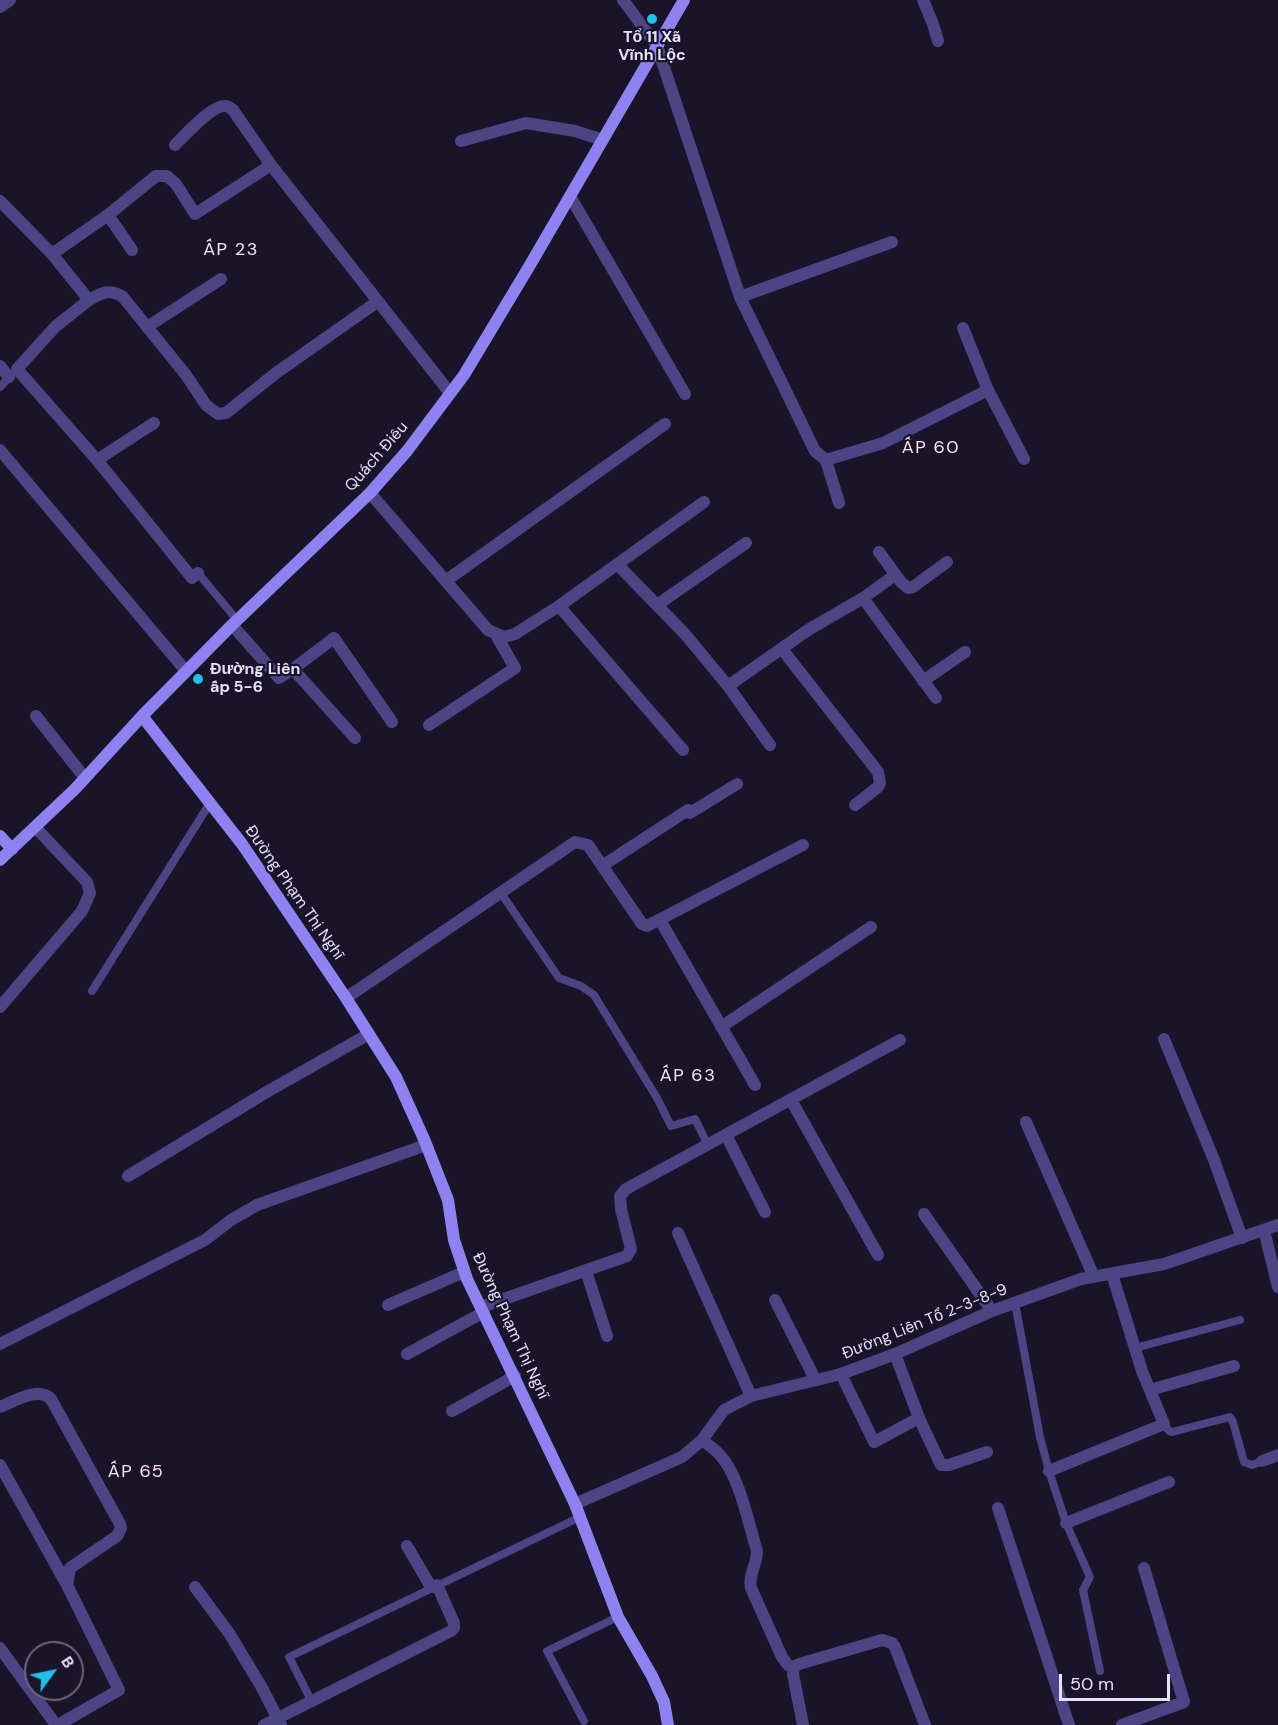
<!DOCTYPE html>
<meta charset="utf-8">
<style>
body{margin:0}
#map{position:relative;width:1278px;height:1725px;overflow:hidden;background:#1a142a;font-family:"DM Sans",sans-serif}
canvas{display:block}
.north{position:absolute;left:24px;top:1641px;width:60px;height:60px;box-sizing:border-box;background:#1a142a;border:2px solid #6c667e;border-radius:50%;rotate:57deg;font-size:16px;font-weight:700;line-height:24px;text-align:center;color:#e6e0fc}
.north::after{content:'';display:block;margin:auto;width:21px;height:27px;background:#21bee7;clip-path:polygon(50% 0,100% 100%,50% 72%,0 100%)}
.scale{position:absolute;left:1059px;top:1674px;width:111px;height:27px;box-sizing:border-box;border:3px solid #e6e0fc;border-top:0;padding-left:8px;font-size:18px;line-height:21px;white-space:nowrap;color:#e6e0fc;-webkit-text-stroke:4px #1a142a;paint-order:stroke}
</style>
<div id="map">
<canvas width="1278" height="1725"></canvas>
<div class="north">B</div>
<div class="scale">50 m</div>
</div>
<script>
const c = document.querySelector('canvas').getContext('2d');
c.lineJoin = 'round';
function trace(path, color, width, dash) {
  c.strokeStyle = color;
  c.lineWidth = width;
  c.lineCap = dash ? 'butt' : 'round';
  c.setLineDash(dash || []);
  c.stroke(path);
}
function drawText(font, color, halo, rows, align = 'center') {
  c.font = font + ' "DM Sans",sans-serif';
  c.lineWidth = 4.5;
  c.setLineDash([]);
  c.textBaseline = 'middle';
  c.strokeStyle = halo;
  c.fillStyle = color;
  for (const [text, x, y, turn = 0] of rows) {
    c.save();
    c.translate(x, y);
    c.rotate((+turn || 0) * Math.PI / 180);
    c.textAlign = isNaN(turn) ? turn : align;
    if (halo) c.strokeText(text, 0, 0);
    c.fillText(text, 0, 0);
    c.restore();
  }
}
trace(new Path2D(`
 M 0,387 L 12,374
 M 198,573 L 237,620
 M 501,893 L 559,978 L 581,986 L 594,995 L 657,1098 L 671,1126 L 695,1119 L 708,1145
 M 92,991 L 210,803
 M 1015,1303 L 1040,1437 L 1049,1471 L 1066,1523 L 1090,1577 L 1083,1590 L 1100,1671
 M 1135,1348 L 1240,1320
 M 1164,1424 L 1169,1431 L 1172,1432 L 1230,1417 L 1233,1422 L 1244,1462 L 1252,1465 L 1262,1461
 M 312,1702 L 289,1657 L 580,1517
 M 584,1721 L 547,1651 L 618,1617`), '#4d4483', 8);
trace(new Path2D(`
 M 623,0 L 657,46 L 740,297 L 815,451 L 826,460 L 883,443 L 988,390
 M 923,0 L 933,24 L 938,41
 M 0,7 L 10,0
 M 461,141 L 526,123 L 575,131 L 603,140
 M 175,145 C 184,136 212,105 225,106 C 229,106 230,108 233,110 L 271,165
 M 570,196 L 685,394
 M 0,201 L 52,254 L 89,300 C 101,293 110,288 123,297 L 186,375 L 206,405 L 218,414 L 226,413 L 276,373 L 377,302
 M 108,215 L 132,250
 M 52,254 L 108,215 L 156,176 L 167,176 L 176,184 L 195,214 L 271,165 L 450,393
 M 740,297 L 892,242
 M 89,300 L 56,326 L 17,369 L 97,460 L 192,578 L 198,573
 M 147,327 L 221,279
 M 963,328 L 988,390 L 1024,459
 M 0,366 L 9,377
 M 0,450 L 186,671
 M 97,460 L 154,423
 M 826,460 L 839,503
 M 370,493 L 488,630 L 504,637 L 515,634 L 559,606 L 704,502
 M 879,552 L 901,582 L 908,588 L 913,587 L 947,562
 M 617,564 L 685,634 L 728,686 L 770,745
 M 447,580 L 665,424
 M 863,598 L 936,698
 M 657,605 L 746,543
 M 559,606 L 683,750
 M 232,625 L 279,678 L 293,669 L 355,738
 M 782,649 L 878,772 L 880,783 L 878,787 L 855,805
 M 293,669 L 334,638 L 392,722
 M 923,681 L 965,652
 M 728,686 L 808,630 L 863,598 L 895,575
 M 36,716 L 85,778
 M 429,725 L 515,668 L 495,633
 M 602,866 L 688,810 L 690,813 L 737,784
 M 660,920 L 755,1085
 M 346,998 L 575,842 L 588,845 L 642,924 L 647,926 L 803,845
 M 0,1007 L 82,911 L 90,893 L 87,882 L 35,827
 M 721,1027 L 871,927
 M 1164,1039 L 1214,1160 L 1242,1238
 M 791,1100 L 878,1255
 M 1026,1122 L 1094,1277
 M 726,1135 L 765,1212
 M 128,1176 L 270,1090 L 369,1034
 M 924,1214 L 992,1311
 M 1264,1230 L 1278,1287
 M 678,1233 L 751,1396
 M 586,1271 L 607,1336
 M 775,1300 L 815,1379
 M 388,1305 L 464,1272
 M 481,1307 L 627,1256 L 631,1249 L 621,1209 L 620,1196 L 626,1189 L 900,1040
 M 0,1344 L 205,1240 L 231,1220 L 257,1205 L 426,1145
 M 407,1354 L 484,1312
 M 895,1354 L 919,1418
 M 841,1374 L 874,1442 L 919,1418 L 941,1465 L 949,1465 L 987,1452
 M 1150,1390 L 1234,1366
 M 0,1407 C 15,1401 38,1386 51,1399 L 120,1524 L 121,1528 L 117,1536 L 70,1568 L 67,1585
 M 452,1411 L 515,1376
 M 702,1440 C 708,1445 715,1449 720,1455 C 740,1477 748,1522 757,1551 C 757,1564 748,1575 751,1588 L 782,1657 L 788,1665 L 794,1667
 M 1262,1461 L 1278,1455
 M 0,1465 L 67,1585 L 119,1690 L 58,1725
 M 1049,1471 L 1164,1424 L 1142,1371 L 1112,1274
 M 575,1504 L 682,1457 L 702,1440 L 724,1410 L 751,1396 L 841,1374 L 895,1354 L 992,1311 L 1081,1279 L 1164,1264 L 1278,1225
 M 998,1508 L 1069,1725
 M 1066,1523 L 1169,1482
 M 407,1546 L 431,1587
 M 195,1587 L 229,1633 L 261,1686 L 281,1725
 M 0,1648 L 56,1725
 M 264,1725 L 451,1631 L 454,1628 L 454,1623 L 437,1585
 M 803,1725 L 793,1674 L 794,1667 L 799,1664 L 882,1640 L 892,1643 L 895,1647 L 925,1725
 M 1122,1725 L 1184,1702 L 1144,1568`), '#4d4483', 12);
trace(new Path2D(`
 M 142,716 L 242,844 L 346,998 L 396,1077 L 424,1139 L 448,1200 L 454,1240 L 467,1279 L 575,1504 L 618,1617 L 652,1676 L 664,1702 L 668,1725
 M 0,836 L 12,849
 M 0,860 L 75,789 L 142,716 L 232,625 L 370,493 L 407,451 L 464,375 L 530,265 L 684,0`), '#9081f1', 12);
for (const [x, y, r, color] of [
 [652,19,6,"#21bee7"],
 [198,679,6,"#21bee7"]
]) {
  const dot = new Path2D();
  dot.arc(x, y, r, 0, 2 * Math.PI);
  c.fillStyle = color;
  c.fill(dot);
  trace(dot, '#1a142a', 2);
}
drawText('bold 16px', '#e6e0fc', '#1a142a', [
 ["Tổ 11 Xã",652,38],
 ["Vĩnh Lộc",652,56],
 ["Đường Liên",210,670,"left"],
 ["ấp 5-6",210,688,"left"]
]);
drawText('16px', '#e6e0fc', '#1a142a', [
 ["Quách Điêu",377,457,-49],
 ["Đường Phạm Thị Nghĩ",294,893,55],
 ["Đường Liên Tổ 2-3-8-9",925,1322,-22],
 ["Đường Phạm Thị Nghĩ",510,1326,65]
]);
c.letterSpacing = '1.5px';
drawText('18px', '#fce2f0', '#1a142a', [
 ["ẤP 23",231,250],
 ["ẤP 60",931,448],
 ["ẤP 63",688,1076],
 ["ẤP 65",136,1472]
]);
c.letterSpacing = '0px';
</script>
